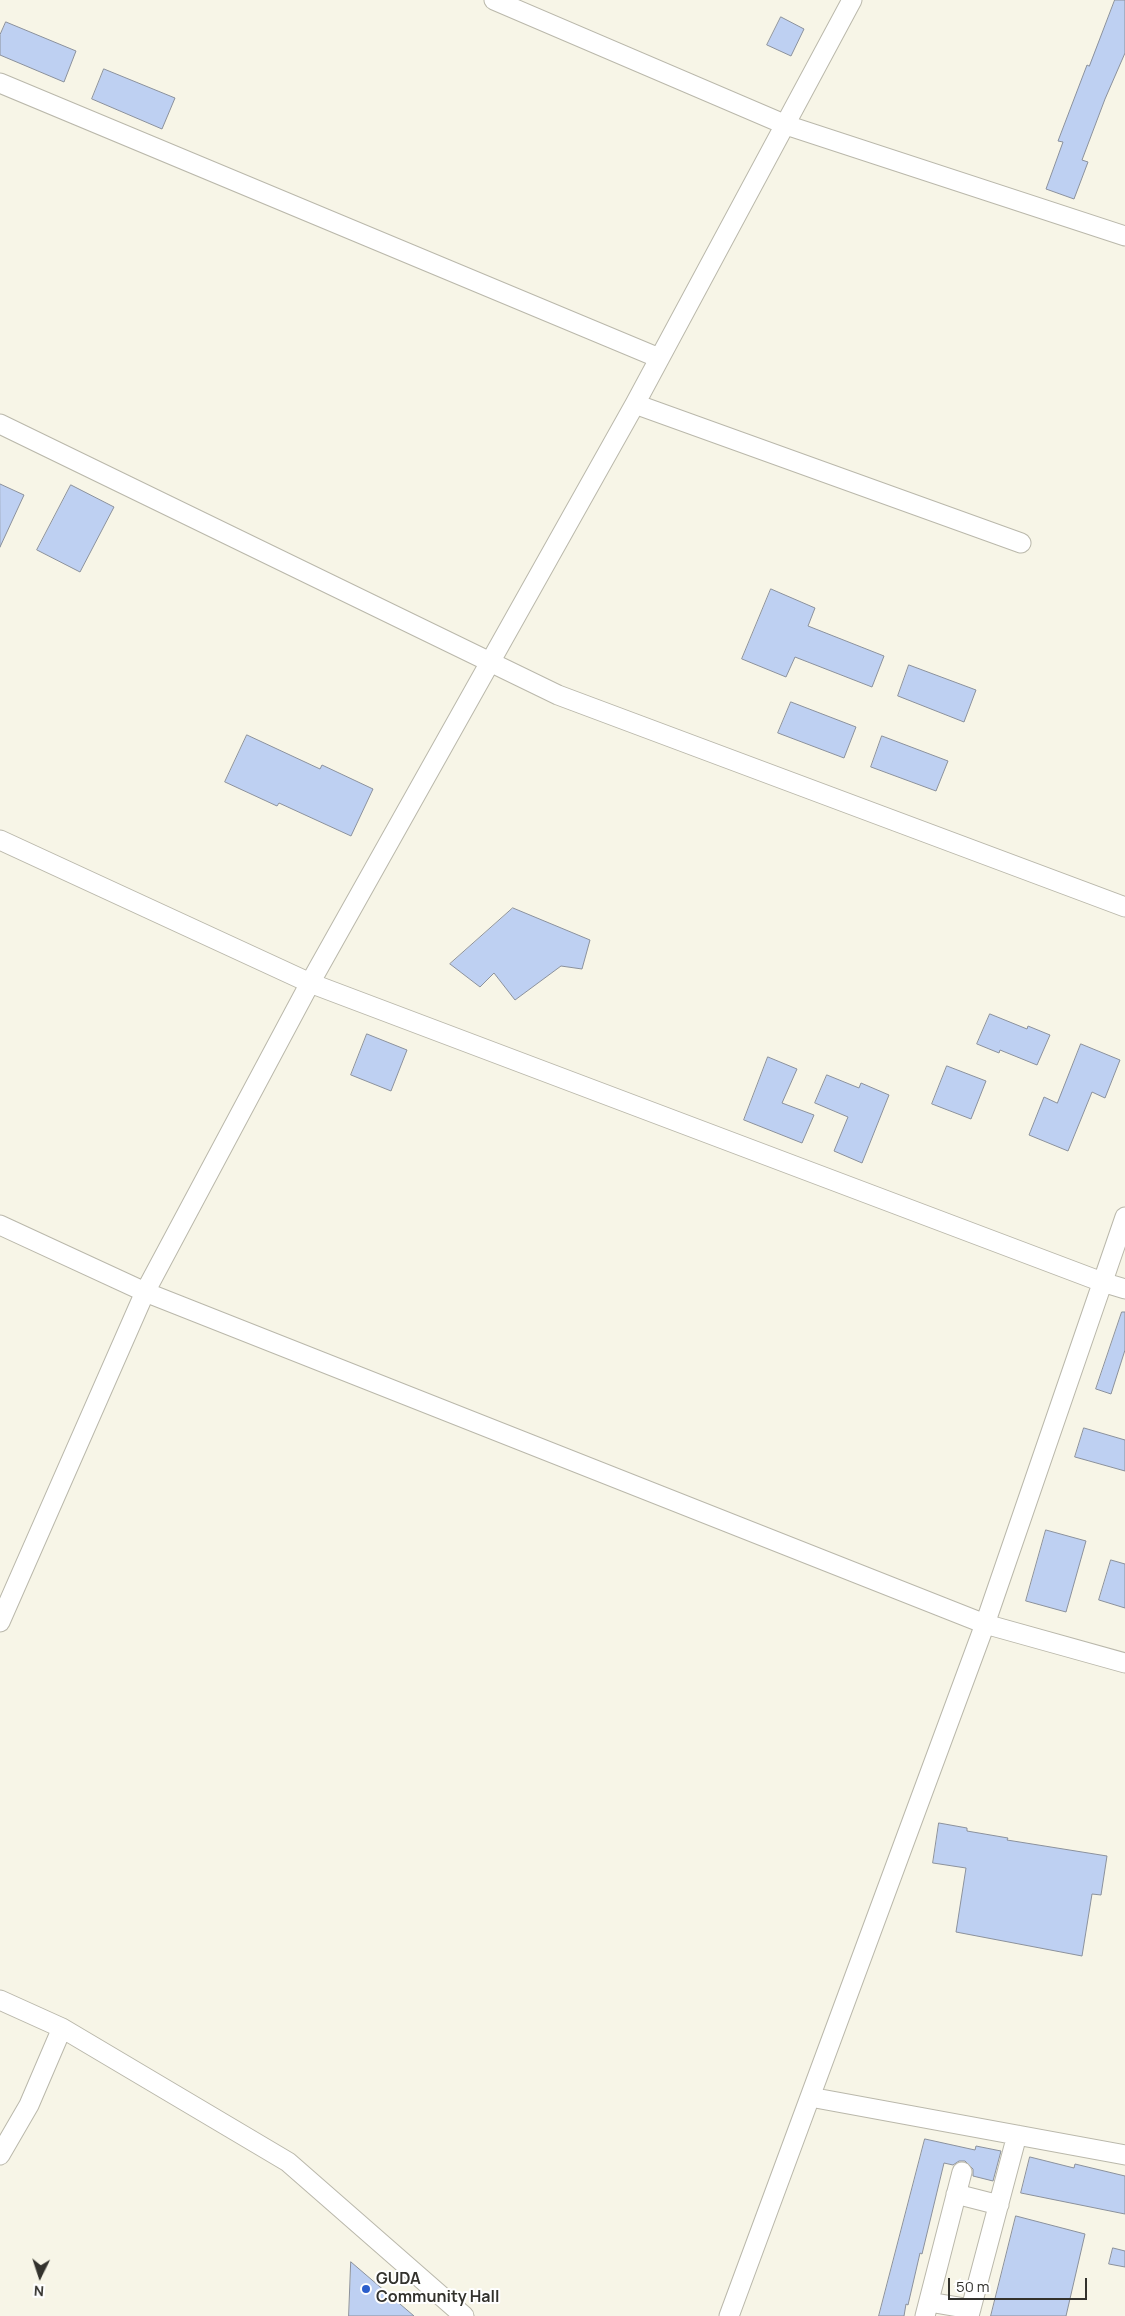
<!DOCTYPE html>
<style>
body{margin:0}
#map{position:relative;width:1125px;height:2316px;overflow:hidden;background:#f7f5e7;font-family:Manrope,sans-serif}
canvas{display:block}
.north{position:absolute;left:15px;top:2251px;width:50px;height:50px;-webkit-text-stroke:4px #fff;paint-order:stroke;rotate:184deg;font-size:14px;font-weight:700;line-height:20px;text-align:center;color:#33322d}
.north::after{content:'';display:block;margin:auto;width:18px;height:22px;background:#33322d;clip-path:polygon(50% 0,100% 100%,50% 72%,0 100%)}
.scale{position:absolute;left:948px;top:2278px;width:139px;height:22px;box-sizing:border-box;border:2px solid #33322d;border-top:0;padding-left:6px;font-size:15px;line-height:18px;white-space:nowrap;color:#33322d;-webkit-text-stroke:4px #fff;paint-order:stroke}
</style>
<div id="map">
<canvas width="1125" height="2316"></canvas>
<div class="north">N</div>
<div class="scale">50 m</div>
</div>
<script>
const c = document.querySelector('canvas').getContext('2d');
c.lineJoin = 'round';
function fillPath(path, color) {
  c.fillStyle = color;
  c.fill(path, 'evenodd');
}
function trace(path, color, width, dash) {
  c.strokeStyle = color;
  c.lineWidth = width;
  c.lineCap = dash ? 'butt' : 'round';
  c.setLineDash(dash || []);
  c.stroke(path);
}
function drawText(font, color, halo, rows, align = 'center') {
  c.font = font + ' Manrope,sans-serif';
  c.lineWidth = 4;
  c.setLineDash([]);
  c.textBaseline = 'middle';
  c.strokeStyle = halo;
  c.fillStyle = color;
  for (const [text, x, y, turn = 0] of rows) {
    c.save();
    c.translate(x, y);
    c.rotate((+turn || 0) * Math.PI / 180);
    c.textAlign = isNaN(turn) ? turn : align;
    if (halo) c.strokeText(text, 0, 0);
    c.fillText(text, 0, 0);
    c.restore();
  }
}
const building = new Path2D(`
 M 1115,0 L 1125,0 L 1125,53 L 1105,99 L 1082,160 L 1088,162 L 1074,199 L 1046,189 L 1063,142 L 1058,141 L 1087,65 L 1089,66 Z
 M 781,17 L 804,29 L 791,56 L 767,45 Z
 M 6,22 L 76,51 L 64,82 L 0,55 L 0,35 Z
 M 104,69 L 175,98 L 162,129 L 92,99 Z
 M 0,484 L 24,495 L 0,547 Z
 M 71,485 L 114,507 L 80,572 L 37,550 Z
 M 771,589 L 815,608 L 808,626 L 884,656 L 872,687 L 795,657 L 786,677 L 742,659 Z
 M 909,665 L 976,690 L 964,722 L 898,696 Z
 M 791,702 L 856,727 L 844,758 L 778,733 Z
 M 247,735 L 320,769 L 322,765 L 373,789 L 351,836 L 279,803 L 277,806 L 225,782 Z
 M 882,736 L 948,761 L 936,791 L 871,767 Z
 M 513,908 L 590,940 L 582,969 L 561,966 L 515,1000 L 494,973 L 480,987 L 450,964 Z
 M 990,1014 L 1027,1029 L 1028,1026 L 1050,1035 L 1037,1065 L 1000,1050 L 999,1053 L 977,1044 Z
 M 367,1034 L 407,1050 L 391,1091 L 351,1075 Z
 M 1081,1044 L 1120,1060 L 1105,1098 L 1092,1092 L 1068,1151 L 1029,1135 L 1044,1097 L 1057,1103 Z
 M 768,1057 L 797,1069 L 782,1103 L 814,1115 L 802,1143 L 744,1120 Z
 M 947,1066 L 986,1081 L 971,1119 L 932,1104 Z
 M 827,1075 L 859,1088 L 861,1083 L 889,1095 L 862,1163 L 834,1151 L 848,1117 L 815,1103 Z
 M 1122,1312 L 1125,1312 L 1125,1350 L 1111,1394 L 1096,1389 Z
 M 1084,1428 L 1125,1440 L 1125,1471 L 1075,1457 Z
 M 1046,1530 L 1086,1541 L 1066,1612 L 1026,1601 Z
 M 1111,1560 L 1125,1564 L 1125,1608 L 1099,1600 Z
 M 939,1823 L 967,1828 L 967,1831 L 1008,1838 L 1007,1840 L 1107,1856 L 1101,1895 L 1092,1894 L 1082,1956 L 956,1932 L 966,1868 L 933,1863 Z
 M 925,2139 L 975,2150 L 976,2146 L 1001,2151 L 993,2181 L 973,2176 L 973,2169 L 965,2161 L 959,2161 L 953,2165 L 944,2163 L 922,2254 L 920,2253 L 908,2305 L 906,2304 L 904,2316 L 879,2316 Z
 M 1030,2157 L 1074,2168 L 1075,2164 L 1125,2176 L 1125,2214 L 1021,2193 Z
 M 1016,2216 L 1085,2234 L 1066,2316 L 991,2316 Z
 M 1113,2248 L 1125,2251 L 1125,2267 L 1109,2264 Z
 M 351,2262 L 414,2316 L 349,2316 Z`);
fillPath(building, '#bed0f2');
trace(building, '#8b919c', 1);
const minor = new Path2D(`
 M 494,0 L 786,125 L 1125,236
 M 0,83 L 659,358
 M 635,404 L 1021,543
 M 0,424 L 558,695 L 1125,907
 M 0,840 L 310,983 L 1102,1282 L 1125,1289
 M 0,1225 L 145,1292 L 310,983 L 635,404 L 852,0
 M 0,1622 L 145,1292 L 985,1624 L 1125,1663
 M 0,2000 L 62,2028 L 288,2162 L 464,2316
 M 810,2097 L 1125,2155
 M 0,2155 L 29,2105 L 62,2028
 M 956,2194 L 999,2205
 M 929,2302 L 971,2309
 M 729,2316 L 985,1624 L 1125,1217
 M 925,2316 L 962,2172
 M 969,2316 L 1017,2135`);
trace(minor, '#bab8ab', 21);
trace(minor, '#fff', 19);
for (const [x, y, r, color] of [
 [366,2289,5,"#2b5ecc"]
]) {
  const dot = new Path2D();
  dot.arc(x, y, r, 0, 2 * Math.PI);
  c.fillStyle = color;
  c.fill(dot);
  trace(dot, '#fff', 2);
}
drawText('bold 16px', '#33322d', '#fff', [
 ["GUDA",376,2280],
 ["Community Hall",376,2298]
], 'left');
</script>
